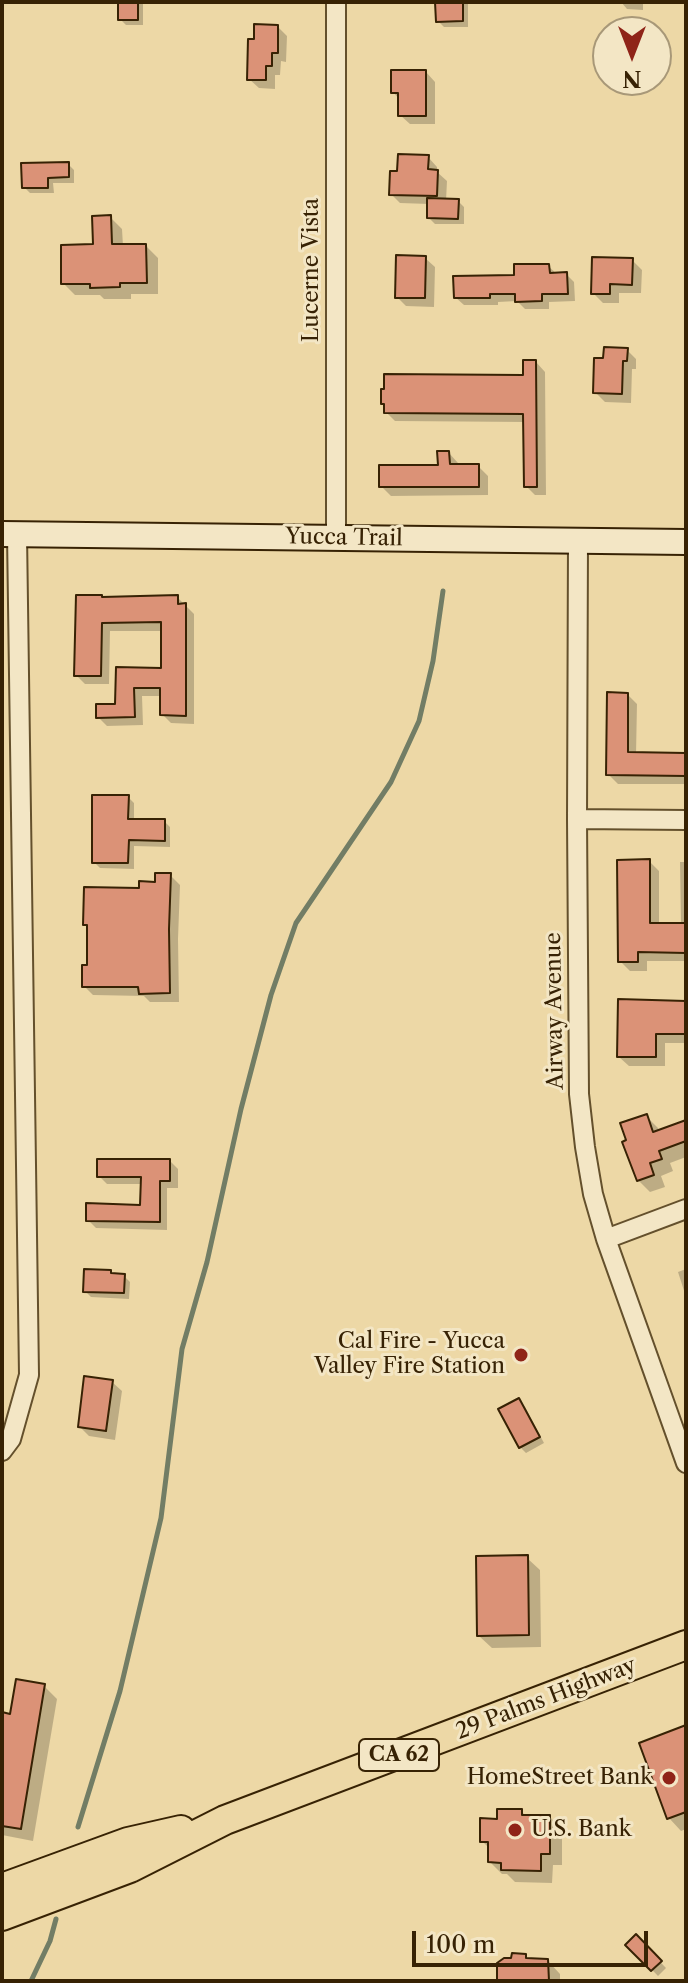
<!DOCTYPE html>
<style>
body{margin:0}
#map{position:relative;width:688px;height:1983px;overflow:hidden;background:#edd8a6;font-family:"Libre Caslon Text",serif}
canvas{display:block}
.frame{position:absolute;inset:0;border:4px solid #372204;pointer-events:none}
.north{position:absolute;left:592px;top:16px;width:80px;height:80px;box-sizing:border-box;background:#f3e6c5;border:2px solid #a89878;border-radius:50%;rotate:180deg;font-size:22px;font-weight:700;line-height:32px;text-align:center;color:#372204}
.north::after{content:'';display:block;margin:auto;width:28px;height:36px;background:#8f2418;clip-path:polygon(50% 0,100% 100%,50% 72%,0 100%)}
.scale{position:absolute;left:412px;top:1931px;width:236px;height:36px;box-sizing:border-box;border:4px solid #372204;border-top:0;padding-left:10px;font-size:24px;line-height:28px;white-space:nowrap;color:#372204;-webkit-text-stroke:6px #f3e6c5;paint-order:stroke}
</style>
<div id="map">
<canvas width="688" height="1983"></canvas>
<div class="frame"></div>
<div class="north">N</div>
<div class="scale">100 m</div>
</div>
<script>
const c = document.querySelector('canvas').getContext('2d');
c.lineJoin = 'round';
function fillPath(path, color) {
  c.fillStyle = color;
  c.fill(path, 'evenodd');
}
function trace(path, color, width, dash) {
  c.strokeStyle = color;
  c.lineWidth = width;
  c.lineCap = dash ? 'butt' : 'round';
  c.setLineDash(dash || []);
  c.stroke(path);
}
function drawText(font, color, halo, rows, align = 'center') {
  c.font = font + ' "Libre Caslon Text",serif';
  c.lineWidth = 6;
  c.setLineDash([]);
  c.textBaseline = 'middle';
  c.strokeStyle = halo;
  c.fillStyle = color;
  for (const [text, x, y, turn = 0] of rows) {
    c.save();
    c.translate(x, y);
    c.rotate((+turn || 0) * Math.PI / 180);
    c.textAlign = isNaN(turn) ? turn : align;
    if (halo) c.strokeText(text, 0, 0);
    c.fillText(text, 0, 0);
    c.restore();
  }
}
fillPath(new Path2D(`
 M 120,2 L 143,2 L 143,25 L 126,25 L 120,19 Z
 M 438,2 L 468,2 L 468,27 L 444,27 L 438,21 Z
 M 621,2 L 643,2 L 643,10 L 627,9 Z
 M 278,27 L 287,36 L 286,62 L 281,61 L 280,75 L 275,75 L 275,89 L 259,88 L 249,79 Z
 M 426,72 L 435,82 L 435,124 L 410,124 L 400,115 L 400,100 L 393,92 Z
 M 428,157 L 437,167 L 437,172 L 447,181 L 446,201 L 458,201 L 464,207 L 464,224 L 435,224 L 429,218 L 429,204 L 400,203 L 391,194 L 399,173 Z
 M 68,164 L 74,170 L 74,183 L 53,183 L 54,193 L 30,193 L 24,187 Z
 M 110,217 L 122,229 L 123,246 L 146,246 L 158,258 L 158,294 L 131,294 L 131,299 L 104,299 L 100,295 L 75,295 L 63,283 L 95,246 Z
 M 425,258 L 435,267 L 434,307 L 406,306 L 397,297 Z
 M 632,260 L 642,270 L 641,293 L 619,293 L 619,303 L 603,303 L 593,293 Z
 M 548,266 L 557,274 L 566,274 L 574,282 L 575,301 L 549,302 L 549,309 L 525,309 L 517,301 L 498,302 L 498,305 L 464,305 L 455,297 Z
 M 627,350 L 636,359 L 636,369 L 632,369 L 631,403 L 605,402 L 595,392 L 605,360 Z
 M 536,362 L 545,372 L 546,495 L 535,495 L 526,486 L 525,422 L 395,421 L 386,412 L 386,406 L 383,404 L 525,377 Z
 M 449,453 L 458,463 L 458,466 L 478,466 L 488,476 L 488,495 L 391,496 L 381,486 L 440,467 Z
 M 102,597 L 177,597 L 194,614 L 194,724 L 171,723 L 162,714 L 162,696 L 142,696 L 143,725 L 107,726 L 98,717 L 117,706 L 118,669 L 163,670 L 163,631 L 110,631 L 109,684 L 85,684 L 76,675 Z
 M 628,695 L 637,704 L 636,755 L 686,755 L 686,784 L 618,784 L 608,774 Z
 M 128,797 L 134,803 L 134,821 L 164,821 L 170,827 L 170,847 L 134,846 L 134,869 L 100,868 L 94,862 Z
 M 649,861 L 659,871 L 659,925 L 681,925 L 680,862 L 686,862 L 686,972 L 686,961 L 647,961 L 647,971 L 630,971 L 620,961 Z
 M 170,875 L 180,885 L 178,939 L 179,1002 L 150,1002 L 144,996 L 93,995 L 84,986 L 89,967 L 89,928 L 85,924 L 141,890 L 157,884 Z
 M 686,1003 L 686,1043 L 665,1043 L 665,1066 L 629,1066 L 619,1057 Z
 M 646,1116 L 658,1128 L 660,1132 L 686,1122 L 686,1157 L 670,1163 L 673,1171 L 661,1176 L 665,1187 L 650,1192 L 638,1180 Z
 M 170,1161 L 178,1169 L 178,1188 L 167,1188 L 167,1230 L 96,1228 L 88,1220 L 142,1207 L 143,1184 L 107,1184 L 99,1176 Z
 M 686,1269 L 686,1297 L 678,1272 Z
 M 110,1272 L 114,1275 L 124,1276 L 130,1282 L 129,1299 L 91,1297 L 85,1291 Z
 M 112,1382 L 122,1391 L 115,1440 L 89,1436 L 80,1427 Z
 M 519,1401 L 525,1407 L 544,1443 L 526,1453 L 520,1447 Z
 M 527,1558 L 540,1570 L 541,1647 L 492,1648 L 479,1636 Z
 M 44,1686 L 57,1699 L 33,1841 L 2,1835 L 2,1715 L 12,1716 Z
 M 686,1727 L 686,1829 L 681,1831 L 669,1818 Z
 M 521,1811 L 527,1817 L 550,1817 L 562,1830 L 562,1865 L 553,1865 L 552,1883 L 515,1882 L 507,1874 L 502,1874 L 490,1862 L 490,1849 L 482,1841 L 499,1821 Z
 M 636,1937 L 666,1968 L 658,1976 L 628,1945 Z
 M 525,1956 L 530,1960 L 548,1961 L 560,1974 L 560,1981 L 499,1981 Z`), '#0003');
trace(new Path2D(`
 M 78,1827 L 120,1691 L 161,1518 L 182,1349 L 207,1262 L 241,1109 L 271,995 L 296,923 L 391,782 L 419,721 L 433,661 L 443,591
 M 31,1981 L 50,1941 L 56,1919`), '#727d65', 5);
const building = new Path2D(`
 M 118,2 L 138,2 L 138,20 L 118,20 Z
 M 435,2 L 463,2 L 463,21 L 436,22 Z
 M 254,24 L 278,25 L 278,53 L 272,53 L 272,66 L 266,66 L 266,80 L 247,80 L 248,39 L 254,39 Z
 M 391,70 L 426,70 L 426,116 L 398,116 L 398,93 L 391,93 Z
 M 398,154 L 429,155 L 428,169 L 438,170 L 437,196 L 389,195 L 390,171 L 397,171 Z
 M 69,162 L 69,177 L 48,178 L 48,188 L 22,188 L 21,163 Z
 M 427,198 L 459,199 L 458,219 L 427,218 Z
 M 111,215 L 112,244 L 146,244 L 147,283 L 120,283 L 120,287 L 90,288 L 90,284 L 61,284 L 61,245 L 93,244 L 92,216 Z
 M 396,255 L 426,256 L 425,298 L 395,298 Z
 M 592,257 L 633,258 L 632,285 L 610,284 L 610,294 L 591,294 Z
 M 514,264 L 549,264 L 550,273 L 567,272 L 568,294 L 542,294 L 542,301 L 515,302 L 515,294 L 490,294 L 490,298 L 454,298 L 453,276 L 514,275 Z
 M 604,347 L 628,348 L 627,361 L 623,361 L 622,394 L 593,393 L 594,358 L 603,358 Z
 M 523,360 L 536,360 L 537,487 L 524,487 L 523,414 L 384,413 L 384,404 L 381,404 L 381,389 L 384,389 L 384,374 L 523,375 Z
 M 437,451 L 449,451 L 450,464 L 479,464 L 479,487 L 379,487 L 379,465 L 438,465 Z
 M 76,595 L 102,595 L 102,597 L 178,595 L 178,604 L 186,603 L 186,716 L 160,715 L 160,688 L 134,688 L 135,717 L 96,718 L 96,704 L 115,704 L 116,667 L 161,668 L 161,622 L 102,623 L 101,676 L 74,676 Z
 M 607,692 L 628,693 L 628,752 L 686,753 L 686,776 L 606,775 Z
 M 92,795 L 129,795 L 128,819 L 165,819 L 165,841 L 129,840 L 128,863 L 92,863 Z
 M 650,859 L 650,923 L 686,923 L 686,953 L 638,952 L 638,962 L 618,962 L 617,860 Z
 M 155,873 L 171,873 L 169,929 L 170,993 L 139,994 L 138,987 L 82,987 L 82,965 L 87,965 L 87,925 L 83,925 L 84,887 L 139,888 L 139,881 L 155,882 Z
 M 618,999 L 686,1001 L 686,1034 L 656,1034 L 656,1057 L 617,1057 Z
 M 647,1114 L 653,1132 L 686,1120 L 686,1141 L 659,1151 L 662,1159 L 650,1163 L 654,1175 L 637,1181 L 622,1142 L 626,1140 L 620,1123 Z
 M 97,1159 L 170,1159 L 170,1181 L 160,1181 L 160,1222 L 86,1221 L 86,1203 L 140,1205 L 141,1177 L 97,1177 Z
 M 84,1269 L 111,1270 L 111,1273 L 125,1274 L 124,1293 L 83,1292 Z
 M 84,1376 L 113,1380 L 106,1431 L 78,1427 Z
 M 519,1398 L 540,1437 L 519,1448 L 498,1409 Z
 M 528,1555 L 529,1635 L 477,1636 L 476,1556 Z
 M 16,1679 L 45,1684 L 21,1829 L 2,1826 L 2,1712 L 10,1714 Z
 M 686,1725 L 686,1812 L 667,1819 L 639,1743 Z
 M 497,1809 L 522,1809 L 522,1815 L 550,1815 L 550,1854 L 541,1854 L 541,1871 L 501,1870 L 501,1863 L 488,1862 L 488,1842 L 480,1842 L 480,1818 L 497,1819 Z
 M 636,1934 L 662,1961 L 651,1971 L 625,1945 Z
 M 512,1953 L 526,1954 L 526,1958 L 548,1959 L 549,1981 L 497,1981 L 497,1963 L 504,1958 L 511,1958 Z`);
fillPath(building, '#db9277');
trace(building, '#372204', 2);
const street = new Path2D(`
 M 336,538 L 336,2
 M 578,541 L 577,819 L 579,1094 L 585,1147 L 593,1194 L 606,1239 L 686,1463
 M 577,819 L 686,820
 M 606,1239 L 686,1209
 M 2,1451 L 11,1439 L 29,1375 L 17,534`);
const secondary = new Path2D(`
 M 2,534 L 686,542`);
const primary = new Path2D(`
 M 2,1888 L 128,1842 L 181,1830
 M 2,1916 L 130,1868 L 225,1820 L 686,1645`);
trace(street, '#64502c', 22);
trace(secondary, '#372204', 28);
trace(primary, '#372204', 32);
trace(street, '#f3e6c5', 18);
trace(secondary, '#f3e6c5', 24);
trace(primary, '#edd8a6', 28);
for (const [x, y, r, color] of [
 [521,1355,8,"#8f2418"],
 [669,1778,8,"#8f2418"],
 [515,1830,8,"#8f2418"]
]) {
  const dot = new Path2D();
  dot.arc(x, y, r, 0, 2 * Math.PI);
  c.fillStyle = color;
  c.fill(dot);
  trace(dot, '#f3e6c5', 3);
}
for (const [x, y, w] of [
 [399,1755,80]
]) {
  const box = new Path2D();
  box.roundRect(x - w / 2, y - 16, w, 32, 6);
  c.fillStyle = '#f3e6c5';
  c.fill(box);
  trace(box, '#372204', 2);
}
drawText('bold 20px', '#372204', null, [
 ["CA 62",399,1755]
]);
drawText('22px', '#372204', '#f3e6c5', [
 ["Lucerne Vista",312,270,-90],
 ["Yucca Trail",344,538,1],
 ["Airway Avenue",555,1011,-91],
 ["29 Palms Highway",546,1699,-21]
]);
drawText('22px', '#372204', '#f3e6c5', [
 ["Cal Fire - Yucca",505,1342],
 ["Valley Fire Station",505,1367],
 ["HomeStreet Bank",653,1778],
 ["U.S. Bank",531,1830,"left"]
], 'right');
</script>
